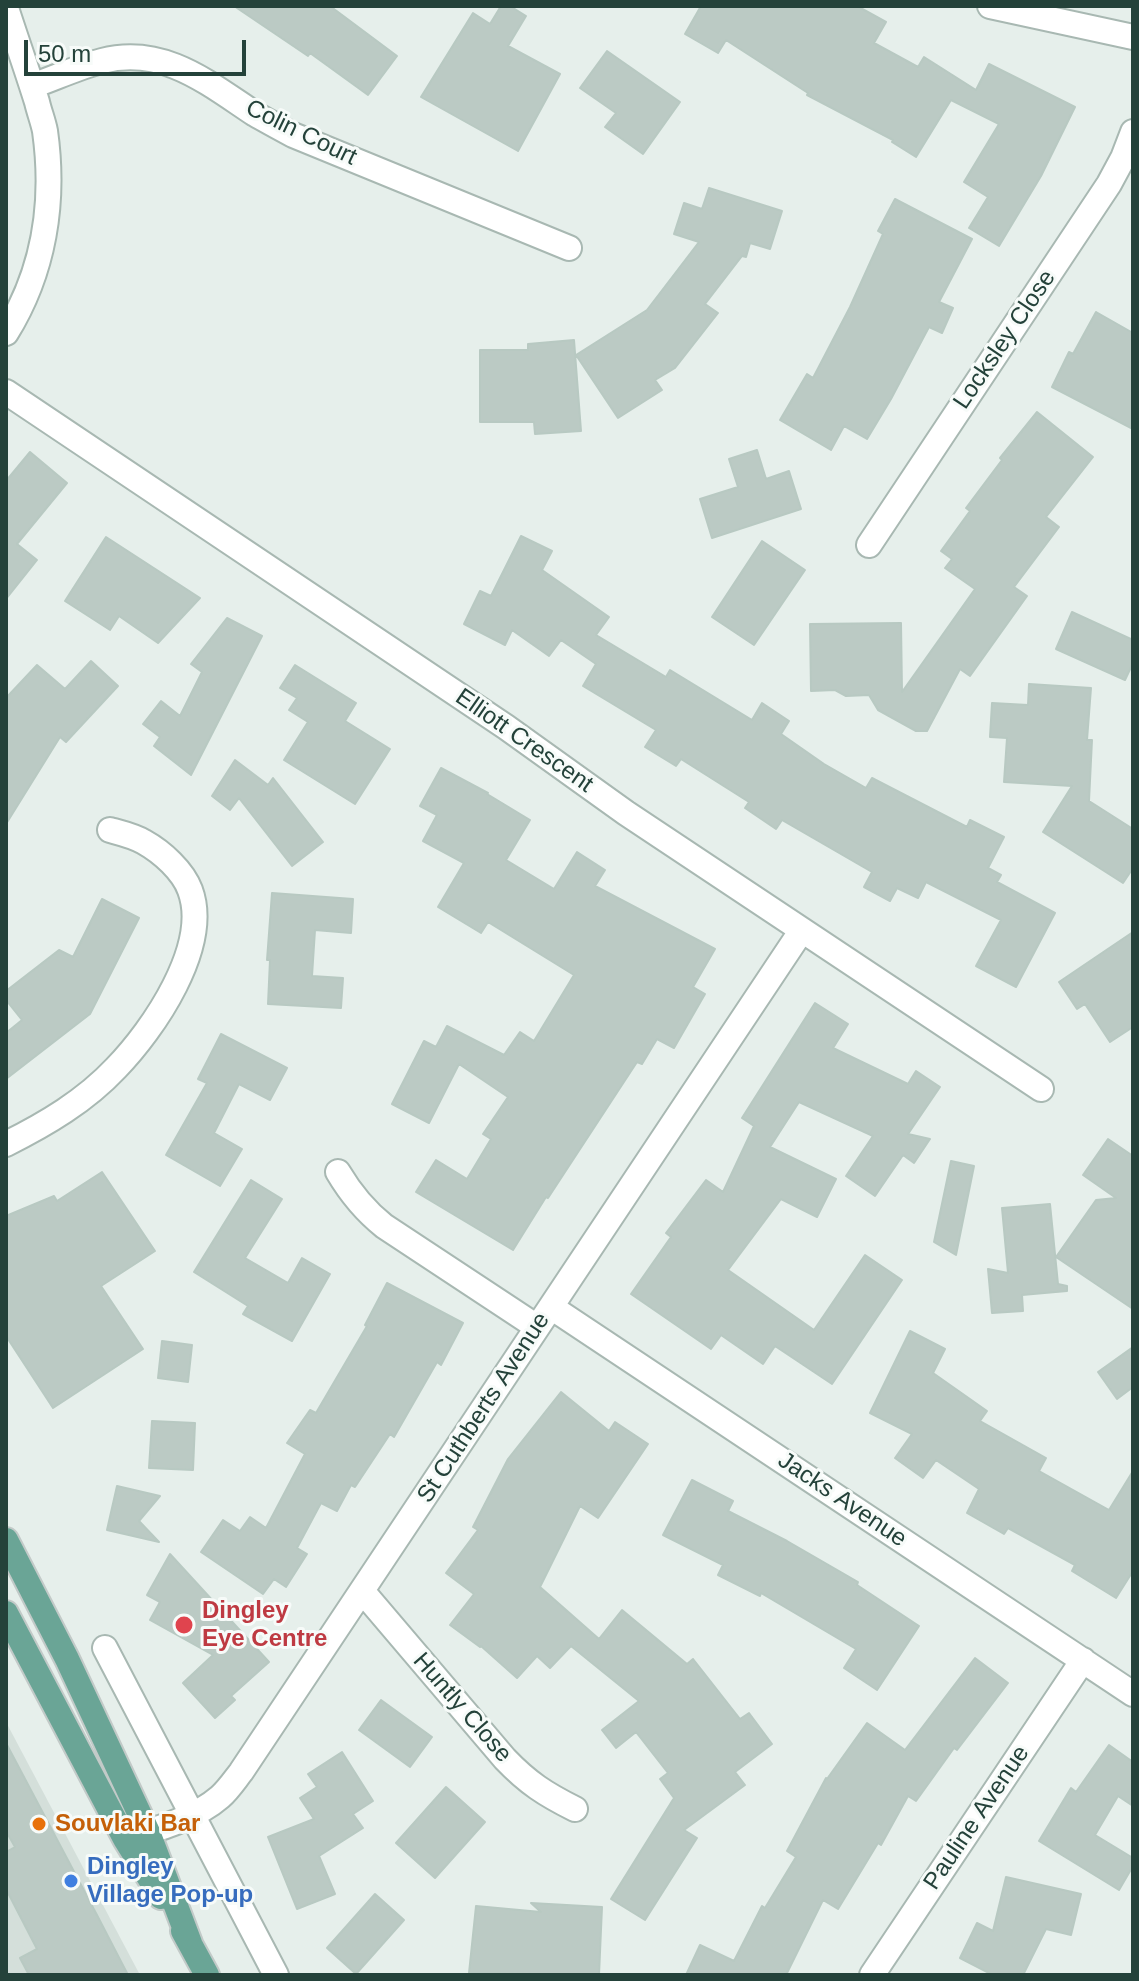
<!DOCTYPE html>
<style>
body{margin:0}
#map{position:relative;width:1139px;height:1981px;overflow:hidden;background:#e6efeb;font-family:Helvetica,sans-serif}
canvas{display:block}
.frame{position:absolute;inset:0;border:8px solid #24423a;pointer-events:none}
.scale{position:absolute;left:24px;top:40px;width:222px;height:36px;box-sizing:border-box;border:4px solid #24423a;border-top:0;padding-left:10px;font-size:24px;line-height:28px;white-space:nowrap;color:#24423a;-webkit-text-stroke:6px #f7fbf9;paint-order:stroke}
</style>
<div id="map">
<canvas width="1139" height="1981"></canvas>
<div class="frame"></div>
<div class="scale">50 m</div>
</div>
<script>
const c = document.querySelector('canvas').getContext('2d');
c.lineJoin = 'round';
function fillPath(path, color) {
  c.fillStyle = color;
  c.fill(path, 'evenodd');
}
function trace(path, color, width, dash) {
  c.strokeStyle = color;
  c.lineWidth = width;
  c.lineCap = dash ? 'butt' : 'round';
  c.setLineDash(dash || []);
  c.stroke(path);
}
function drawText(font, color, halo, rows, align = 'center') {
  c.font = font + ' Helvetica,sans-serif';
  c.lineWidth = 6;
  c.setLineDash([]);
  c.textBaseline = 'middle';
  c.strokeStyle = halo;
  c.fillStyle = color;
  for (const [text, x, y, turn = 0] of rows) {
    c.save();
    c.translate(x, y);
    c.rotate((+turn || 0) * Math.PI / 180);
    c.textAlign = isNaN(turn) ? turn : align;
    if (halo) c.strokeText(text, 0, 0);
    c.fillText(text, 0, 0);
    c.restore();
  }
}
fillPath(new Path2D(`
 M 6,1722 L 140,1975 L 6,1975 Z`), '#d4dfda');
const building = new Path2D(`
 M 234,6 L 330,6 L 397,56 L 368,95 L 310,53 L 308,56 Z
 M 501,6 L 510,6 L 526,16 L 508,46 L 560,74 L 518,151 L 421,97 L 473,13 L 490,24 Z
 M 701,6 L 857,6 L 886,22 L 874,43 L 918,67 L 924,57 L 976,90 L 989,64 L 1075,107 L 1041,176 L 999,246 L 969,228 L 988,197 L 964,182 L 999,124 L 951,100 L 916,157 L 892,142 L 893,140 L 807,95 L 808,93 L 726,40 L 718,53 L 685,34 Z
 M 607,51 L 680,102 L 643,154 L 605,127 L 616,113 L 580,88 Z
 M 709,188 L 782,211 L 770,249 L 750,243 L 746,257 L 742,256 L 705,304 L 718,313 L 675,368 L 655,380 L 662,390 L 618,418 L 576,355 L 647,310 L 699,242 L 674,234 L 684,203 L 702,209 Z
 M 895,199 L 972,239 L 939,302 L 953,308 L 942,333 L 929,327 L 891,399 L 867,439 L 844,426 L 831,450 L 780,420 L 807,374 L 813,378 L 850,307 L 883,234 L 878,231 Z
 M 1096,312 L 1133,333 L 1133,429 L 1052,387 L 1069,352 L 1073,354 Z
 M 574,340 L 581,431 L 535,434 L 534,422 L 480,422 L 480,350 L 528,350 L 528,344 Z
 M 1037,412 L 1093,457 L 1046,517 L 1059,527 L 1014,587 L 1027,596 L 970,676 L 960,669 L 927,731 L 916,731 L 878,710 L 869,695 L 846,696 L 835,690 L 811,691 L 810,624 L 901,623 L 902,692 L 975,589 L 945,568 L 952,559 L 941,551 L 970,511 L 966,508 L 1002,460 L 1000,458 Z
 M 757,450 L 766,479 L 789,471 L 801,509 L 712,538 L 700,499 L 738,487 L 729,459 Z
 M 30,452 L 67,483 L 17,544 L 37,560 L 6,599 L 6,481 Z
 M 521,536 L 552,551 L 542,570 L 609,617 L 596,635 L 666,677 L 670,670 L 752,720 L 762,703 L 789,721 L 781,734 L 824,764 L 866,788 L 872,778 L 967,827 L 970,820 L 1004,837 L 988,868 L 1001,875 L 997,882 L 1055,913 L 1016,987 L 976,966 L 1001,920 L 926,882 L 918,898 L 897,888 L 890,901 L 864,887 L 872,872 L 782,820 L 776,829 L 745,808 L 749,802 L 681,759 L 676,766 L 645,747 L 656,730 L 583,686 L 596,664 L 561,640 L 549,656 L 512,630 L 505,645 L 464,624 L 480,591 L 491,596 Z
 M 106,537 L 200,598 L 158,643 L 119,616 L 110,630 L 65,601 Z
 M 762,541 L 805,570 L 754,645 L 712,617 Z
 M 1072,612 L 1133,640 L 1133,663 L 1125,680 L 1056,649 Z
 M 227,618 L 262,636 L 191,775 L 154,746 L 160,737 L 143,724 L 161,701 L 180,716 L 202,672 L 191,664 Z
 M 91,661 L 118,686 L 66,742 L 60,737 L 6,824 L 6,698 L 37,665 L 65,689 Z
 M 295,665 L 356,703 L 345,721 L 390,749 L 355,804 L 284,760 L 308,722 L 289,710 L 297,698 L 280,688 Z
 M 1029,684 L 1091,688 L 1087,740 L 1092,740 L 1089,801 L 1133,829 L 1133,868 L 1123,883 L 1043,832 L 1072,786 L 1004,782 L 1007,738 L 990,737 L 992,703 L 1028,705 Z
 M 235,760 L 268,785 L 273,778 L 323,842 L 292,866 L 239,798 L 230,810 L 212,796 Z
 M 441,768 L 488,793 L 487,794 L 530,820 L 506,860 L 554,889 L 577,852 L 605,870 L 595,886 L 715,949 L 693,987 L 705,994 L 674,1048 L 657,1039 L 642,1064 L 637,1062 L 548,1198 L 546,1197 L 513,1250 L 416,1192 L 436,1160 L 467,1179 L 491,1139 L 483,1134 L 508,1097 L 459,1064 L 429,1123 L 392,1104 L 424,1041 L 436,1047 L 447,1026 L 504,1055 L 520,1032 L 534,1041 L 574,975 L 488,922 L 481,933 L 438,907 L 464,863 L 423,841 L 437,815 L 420,806 Z
 M 272,893 L 353,899 L 351,933 L 315,930 L 312,976 L 343,978 L 341,1008 L 268,1004 L 270,960 L 267,960 Z
 M 102,899 L 139,918 L 90,1014 L 6,1079 L 6,1033 L 22,1020 L 6,1000 L 6,991 L 59,950 L 73,957 Z
 M 1133,932 L 1133,1027 L 1110,1042 L 1085,1004 L 1077,1009 L 1059,982 Z
 M 815,1003 L 848,1024 L 833,1048 L 908,1084 L 916,1071 L 940,1087 L 908,1134 L 930,1139 L 914,1163 L 903,1155 L 875,1196 L 846,1176 L 873,1136 L 799,1102 L 770,1147 L 836,1179 L 817,1217 L 781,1199 L 728,1270 L 814,1330 L 865,1255 L 902,1280 L 832,1384 L 775,1346 L 763,1364 L 721,1335 L 711,1349 L 631,1294 L 671,1237 L 666,1233 L 706,1180 L 723,1192 L 754,1126 L 742,1118 Z
 M 221,1034 L 287,1068 L 270,1100 L 239,1084 L 214,1133 L 242,1149 L 220,1186 L 166,1155 L 207,1083 L 198,1079 Z
 M 1108,1139 L 1133,1156 L 1133,1309 L 1056,1257 L 1096,1200 L 1116,1198 L 1083,1175 Z
 M 951,1161 L 974,1166 L 956,1255 L 934,1242 Z
 M 102,1172 L 155,1251 L 101,1286 L 143,1349 L 53,1408 L 6,1336 L 6,1216 L 54,1196 L 57,1201 Z
 M 251,1180 L 282,1199 L 245,1258 L 288,1283 L 302,1258 L 330,1274 L 292,1341 L 243,1314 L 248,1306 L 194,1272 Z
 M 1050,1204 L 1058,1284 L 1067,1286 L 1067,1291 L 1022,1295 L 1023,1311 L 992,1313 L 988,1269 L 1008,1273 L 1002,1208 Z
 M 387,1283 L 463,1323 L 441,1365 L 437,1362 L 394,1437 L 390,1434 L 355,1487 L 351,1485 L 337,1511 L 321,1503 L 297,1548 L 307,1554 L 286,1587 L 274,1579 L 263,1594 L 201,1552 L 223,1520 L 240,1531 L 250,1517 L 266,1528 L 305,1454 L 287,1443 L 310,1410 L 316,1413 L 367,1326 L 365,1325 Z
 M 910,1331 L 945,1349 L 933,1373 L 987,1411 L 980,1421 L 1046,1458 L 1039,1471 L 1109,1510 L 1133,1471 L 1133,1571 L 1116,1598 L 1072,1571 L 1075,1565 L 1008,1528 L 1004,1534 L 967,1513 L 979,1489 L 936,1460 L 923,1478 L 895,1458 L 912,1434 L 870,1413 Z
 M 162,1341 L 192,1345 L 188,1382 L 158,1378 Z
 M 1133,1347 L 1133,1387 L 1117,1399 L 1098,1372 Z
 M 561,1392 L 609,1431 L 615,1422 L 648,1444 L 598,1518 L 580,1506 L 540,1587 L 599,1639 L 622,1610 L 687,1664 L 693,1659 L 740,1719 L 749,1713 L 772,1744 L 735,1772 L 745,1785 L 684,1830 L 697,1838 L 645,1920 L 611,1899 L 674,1798 L 660,1779 L 668,1773 L 636,1732 L 616,1748 L 602,1730 L 639,1701 L 571,1646 L 550,1668 L 537,1656 L 517,1678 L 481,1646 L 480,1647 L 450,1625 L 474,1594 L 446,1573 L 478,1530 L 473,1527 L 508,1459 Z
 M 152,1421 L 195,1423 L 193,1470 L 149,1468 Z
 M 692,1480 L 733,1501 L 728,1511 L 787,1541 L 858,1582 L 857,1585 L 919,1626 L 877,1690 L 844,1668 L 856,1649 L 761,1593 L 760,1596 L 718,1575 L 723,1565 L 663,1535 Z
 M 117,1486 L 160,1496 L 139,1521 L 159,1542 L 107,1530 Z
 M 170,1554 L 269,1662 L 231,1696 L 235,1700 L 215,1718 L 183,1683 L 213,1655 L 150,1620 L 160,1602 L 147,1595 Z
 M 975,1658 L 1008,1683 L 957,1750 L 954,1748 L 916,1801 L 908,1796 L 881,1845 L 878,1843 L 838,1909 L 823,1900 L 786,1975 L 686,1975 L 700,1945 L 734,1961 L 762,1906 L 765,1908 L 796,1857 L 787,1851 L 826,1778 L 827,1779 L 867,1723 L 905,1750 Z
 M 381,1700 L 432,1737 L 410,1767 L 359,1730 Z
 M 6,1743 L 98,1917 L 128,1975 L 29,1975 L 20,1958 L 37,1949 L 6,1889 L 6,1852 L 15,1847 L 6,1831 Z
 M 1109,1745 L 1133,1762 L 1133,1806 L 1118,1796 L 1095,1835 L 1133,1858 L 1133,1866 L 1119,1890 L 1039,1841 L 1071,1788 L 1076,1792 Z
 M 342,1752 L 373,1801 L 353,1814 L 363,1828 L 319,1856 L 335,1894 L 297,1909 L 268,1837 L 314,1819 L 300,1798 L 317,1787 L 308,1774 Z
 M 446,1787 L 485,1822 L 435,1878 L 396,1843 Z
 M 1006,1877 L 1081,1894 L 1071,1935 L 1046,1929 L 1023,1975 L 993,1975 L 960,1958 L 977,1923 L 993,1931 Z
 M 375,1894 L 404,1920 L 356,1974 L 327,1948 Z
 M 531,1903 L 602,1907 L 599,1975 L 469,1973 L 476,1906 L 541,1912 Z`);
fillPath(building, '#bbcac4');
trace(building, '#b8c9c2', 2);
const street = new Path2D(`
 M 990,6 L 1133,37
 M 6,8 C 16,39 27,70 37,102 C 39,111 43,121 45,131 C 55,202 44,272 6,333
 M 32,86 C 55,78 78,67 102,61 C 163,45 208,83 255,114 C 267,121 280,128 293,135 L 569,248
 M 6,392 L 506,727 L 626,813 L 1041,1089
 M 869,545 L 1109,184 L 1123,158 L 1133,132
 M 6,1144 C 46,1124 85,1101 116,1068 C 153,1030 211,946 190,890 C 183,871 162,852 144,842 C 134,836 121,833 110,830
 M 338,1172 C 351,1194 364,1210 384,1226 L 537,1327
 M 551,1307 L 1133,1694
 M 363,1592 L 505,1759 C 528,1783 545,1794 575,1809
 M 105,1648 L 276,1975
 M 128,1838 C 158,1829 196,1818 220,1797 C 228,1790 234,1781 241,1772 L 802,930
 M 872,1975 L 1083,1660`);
const primary = new Path2D(`
 M 6,1540 L 67,1659 L 148,1832 L 190,1943
 M 6,1613 L 125,1839 L 161,1897
 M 183,1931 L 207,1975`);
trace(street, '#a8b8b2', 28);
trace(primary, '#c2cac8', 28);
trace(street, '#fff', 24);
trace(primary, '#6aa596', 24);
for (const [x, y, r, color] of [
 [184,1625,10,"#e0444e"],
 [39,1824,8,"#e8710a"],
 [71,1881,8,"#3f7fe0"]
]) {
  const dot = new Path2D();
  dot.arc(x, y, r, 0, 2 * Math.PI);
  c.fillStyle = color;
  c.fill(dot);
  trace(dot, '#f7fbf9', 3);
}
drawText('24px', '#24423a', '#f7fbf9', [
 ["Colin Court",301,133,26],
 ["Locksley Close",1005,340,-56],
 ["Elliott Crescent",524,741,35],
 ["St Cuthberts Avenue",484,1408,-57],
 ["Jacks Avenue",842,1500,34],
 ["Huntly Close",462,1708,49],
 ["Pauline Avenue",977,1818,-56]
]);
drawText('bold 24px', '#be3a42', '#f7fbf9', [
 ["Dingley",202,1611],
 ["Eye Centre",202,1639]
], 'left');
drawText('bold 24px', '#c56008', '#f7fbf9', [
 ["Souvlaki Bar",55,1824]
], 'left');
drawText('bold 24px', '#366cbe', '#f7fbf9', [
 ["Dingley",87,1867],
 ["Village Pop-up",87,1895]
], 'left');
</script>
